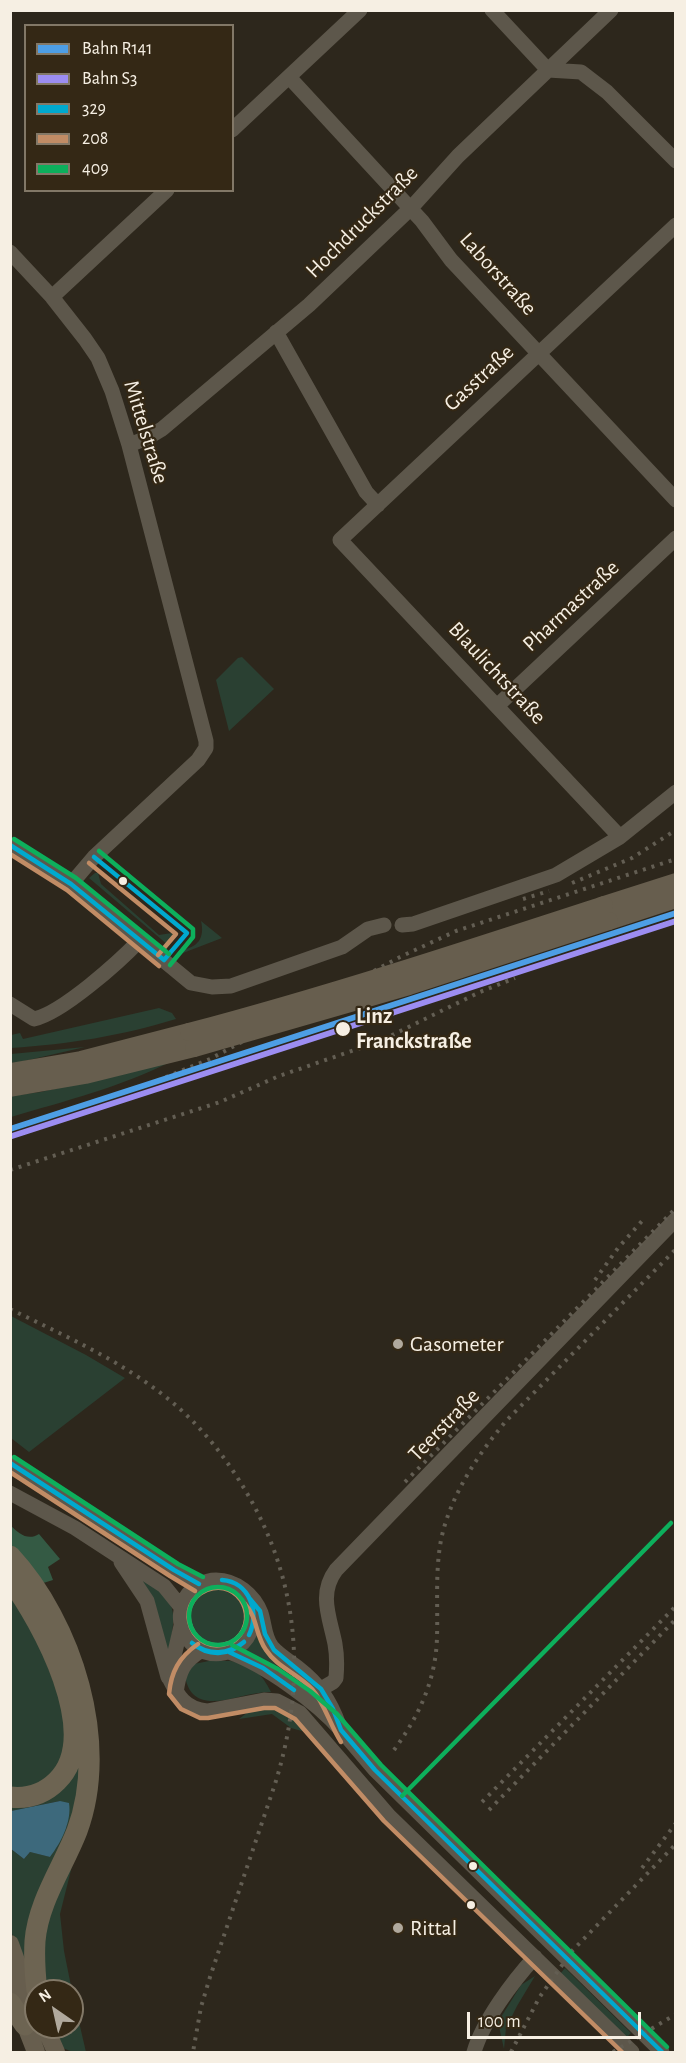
<!DOCTYPE html>
<meta charset="utf-8">
<style>
body{margin:0}
#map{position:relative;width:686px;height:2063px;overflow:hidden;background:#2d271c;font-family:"Alegreya Sans",sans-serif}
canvas{display:block}
.frame{position:absolute;inset:0;border:12px solid #f6efe3;pointer-events:none}
.legend{position:absolute;left:24px;top:24px;width:210px;height:168px;box-sizing:border-box;background:#342815;border:2px solid #827867;margin:0;padding:8px 10px;list-style:none;font-size:18px;color:#f6efe3}
.legend li{display:flex;align-items:center;gap:12px;height:30px}
.legend b{width:30px;border:2px solid #827867}
.north{position:absolute;left:24px;top:1979px;width:60px;height:60px;box-sizing:border-box;background:#342815;border:2px solid #827867;border-radius:50%;rotate:326deg;font-size:16px;font-weight:700;line-height:24px;text-align:center;color:#f6efe3}
.north::after{content:'';display:block;margin:auto;width:21px;height:27px;background:#b0a99d;clip-path:polygon(50% 0,100% 100%,50% 72%,0 100%)}
.scale{position:absolute;left:467px;top:2012px;width:174px;height:27px;box-sizing:border-box;border:3px solid #f6efe3;border-top:0;padding-left:8px;font-size:18px;line-height:21px;white-space:nowrap;color:#f6efe3;-webkit-text-stroke:4px #342815;paint-order:stroke}
</style>
<div id="map">
<canvas width="686" height="2063"></canvas>
<div class="frame"></div>
<ul class="legend">
<li><b style="height:8px;background:#4d9ee5"></b>Bahn R141</li>
<li><b style="height:8px;background:#9c8df1"></b>Bahn S3</li>
<li><b style="height:8px;background:#00a9ce"></b>329</li>
<li><b style="height:8px;background:#c18c65"></b>208</li>
<li><b style="height:8px;background:#0daf5c"></b>409</li>
</ul>
<div class="north">N</div>
<div class="scale">100 m</div>
</div>
<script>
const c = document.querySelector('canvas').getContext('2d');
c.lineJoin = 'round';
function fillPath(path, color) {
  c.fillStyle = color;
  c.fill(path, 'evenodd');
}
function trace(path, color, width, dash) {
  c.strokeStyle = color;
  c.lineWidth = width;
  c.lineCap = dash ? 'butt' : 'round';
  c.setLineDash(dash || []);
  c.stroke(path);
}
function drawText(font, color, halo, rows, align = 'center') {
  c.font = font + ' "Alegreya Sans",sans-serif';
  c.lineWidth = 4.5;
  c.setLineDash([]);
  c.textBaseline = 'middle';
  c.strokeStyle = halo;
  c.fillStyle = color;
  for (const [text, x, y, turn = 0] of rows) {
    c.save();
    c.translate(x, y);
    c.rotate((+turn || 0) * Math.PI / 180);
    c.textAlign = isNaN(turn) ? turn : align;
    if (halo) c.strokeText(text, 0, 0);
    c.fillText(text, 0, 0);
    c.restore();
  }
}
fillPath(new Path2D(`
 M 242,657 L 274,689 L 229,731 L 216,680 L 238,658 Z
 M 95,873 L 98,873 L 101,884 L 159,935 L 172,933 L 174,938 L 168,945 L 89,878 Z
 M 201,921 L 222,938 L 183,953 L 180,950 C 198,948 205,938 201,921 Z
 M 159,1008 L 172,1013 L 176,1019 C 120,1036 70,1044 11,1048 L 11,1035 L 20,1033 L 23,1039 Z
 M 85,1047 L 20,1062 L 11,1063 L 11,1054 Z
 M 172,1061 C 121,1087 65,1101 11,1117 L 11,1096 L 41,1092 Z
 M 11,1316 L 86,1355 L 125,1378 L 29,1452 L 11,1438 Z
 M 140,1579 C 183,1597 175,1620 167,1659 Z
 M 10,1588 L 27,1614 L 67,1716 L 64,1760 L 37,1788 L 10,1792 Z
 M189 1618a29 29 0 1 1 58 0a29 29 0 1 1-58 0Z
 M 258,1627 L 278,1661 L 272,1670 L 240,1651 Z
 M 230,1661 C 252,1663 262,1674 271,1692 C 242,1690 193,1722 185,1676 L 194,1664 L 209,1661 Z
 M 269,1708 L 290,1715 L 309,1733 L 291,1728 L 272,1714 L 239,1719 L 248,1712 Z
 M 79,1735 L 84,1743 L 73,1820 L 45,1883 L 35,1998 L 11,1931 L 11,1849 L 24,1859 L 30,1852 L 50,1857 L 57,1847 L 67,1825 L 60,1801 L 11,1811 L 11,1802 L 46,1796 Z
 M 72,1866 L 60,1914 L 64,1951 L 72,1991 L 42,1991 L 45,1915 Z
 M 565,1968 L 631,2033 L 625,2039 L 560,1974 Z
 M 535,1976 L 517,2006 L 506,2028 L 504,2049 L 498,2022 L 521,1985 Z
 M 72,1992 L 86,2052 L 73,2052 L 60,2047 L 52,2027 L 72,2027 Z`), '#2a4032');
fillPath(new Path2D(`
 M 10,1525 C 19,1534 28,1541 39,1534 L 60,1559 L 48,1567 L 53,1580 L 40,1584 L 11,1546 Z`), '#345a44');
fillPath(new Path2D(`
 M 60,1801 L 69,1803 C 72,1821 61,1843 50,1857 L 30,1852 L 24,1859 L 11,1849 L 11,1811 Z`), '#3d697c');
trace(new Path2D(`
 M 492,10 L 548,70 L 581,72 L 607,92 L 676,161
 M 289,77 L 422,221 L 451,260 L 676,500
 M 232,130 L 360,10
 M 10,252 L 52,297 L 85,339 L 98,358 L 112,391 L 129,445 L 206,741 L 206,748 L 198,760 L 94,857 L 71,884
 M 52,297 L 167,190
 M 276,332 L 366,492 L 378,505
 M 129,445 L 147,438 L 162,429 L 309,305 L 411,208 L 458,156 L 611,10
 M 497,706 L 676,538
 M 620,837 L 340,540 L 676,225
 M 10,845 L 71,884 L 191,983 L 212,987 L 231,986 L 342,947 L 368,929 L 384,925
 M 402,925 L 413,924 L 556,875 L 620,837 L 676,792
 M 10,1004 L 34,1019 C 62,1013 119,962 140,940
 M 10,1463 L 174,1570 L 199,1584
 M 10,1493 L 75,1528 L 164,1586 L 181,1607
 M 121,1562 L 147,1601 L 168,1677
 M 250,1599 C 269,1649 204,1675 184,1632 C 178,1621 180,1607 186,1597 C 192,1587 205,1580 216,1580 C 236,1580 254,1595 261,1613 C 265,1625 264,1637 272,1647 C 279,1655 289,1661 297,1667 C 319,1684 330,1700 339,1725
 M 181,1626 L 169,1678 C 178,1696 185,1709 207,1711 L 264,1700 L 277,1701 L 300,1713 L 389,1816 L 632,2052
 M 229,1652 C 265,1665 317,1702 342,1731 C 353,1744 364,1757 375,1770 L 662,2052
 M 321,1689 L 333,1682 L 336,1678 C 337,1666 337,1655 335,1644 C 330,1618 318,1594 336,1570 L 676,1219
 M 176,1693 C 179,1671 183,1662 202,1650
 M 474,2052 C 483,2021 513,1981 535,1957`), '#5d574b', 15);
trace(new Path2D(`
 M 604,905 L 676,882
 M 609,921 L 676,899
 M 10,1072 L 81,1060 L 189,1032
 M 10,1088 L 85,1075 L 194,1048
 M 10,1944 L 24,1983 L 36,2007
 M 10,1985 L 36,2052
 M 45,2027 L 56,2052`), '#675e4e', 18);
trace(new Path2D(`
 M 10,1556 C 72,1623 110,1743 77,1831 C 63,1867 38,1902 35,1941 C 34,1958 35,1974 37,1991
 M 10,1579 C 42,1622 104,1735 57,1781 C 44,1794 28,1799 10,1797
 M 10,2003 L 25,2025`), '#6d6452', 21);
trace(new Path2D(`
 M 572,883 L 632,858 L 676,830
 M 523,899 L 549,891
 M 149,1084 L 210,1059 L 400,957 L 456,931 L 676,859
 M 10,1170 L 220,1102 L 279,1076 L 378,1042 L 480,992 L 515,978
 M 595,1280 L 618,1248 L 642,1221
 M 10,1309 C 61,1334 113,1357 158,1391 C 189,1414 214,1442 235,1474 C 299,1570 309,1675 275,1784 L 210,1977 L 201,2007 L 193,2052
 M 405,1482 L 676,1208
 M 394,1750 C 419,1716 436,1680 437,1637 C 438,1605 435,1572 441,1540 C 450,1496 478,1454 507,1420 L 676,1249
 M 482,1802 L 676,1606
 M 489,1810 L 676,1619
 M 642,1868 L 676,1823
 M 511,2052 L 539,1998 L 572,1951 L 676,1844
 M 613,2052 L 676,2014`), '#635e53', 4, [3, 6]);
trace(new Path2D(`
 M 189,1032 C 329,995 466,950 604,905
 M 194,1048 L 409,986 L 609,921`), '#675e4e', 18);
trace(new Path2D(`
 M 10,845 L 71,884 L 164,960
 M 94,857 L 187,933 L 164,960
 M 10,1463 L 174,1570 L 199,1584
 M 222,1580 C 250,1582 260,1613 249,1635
 M 250,1599 L 260,1611 L 265,1634 L 274,1650 L 321,1689 L 333,1709 L 341,1730 L 375,1770 L 662,2052
 M 192,1643 C 209,1656 228,1655 244,1642
 M 192,1643 C 209,1657 228,1656 244,1642
 M 229,1652 L 263,1668 L 294,1690`), '#00a9ce', 4.5);
trace(new Path2D(`
 M 10,854 L 67,890 L 159,966
 M 89,863 L 176,934 L 158,955
 M 10,1472 L 170,1576 L 195,1591
 M 245,1604 C 258,1618 255,1635 266,1650 C 277,1667 298,1674 312,1689 C 325,1704 330,1725 341,1742
 M 229,1643 C 193,1657 171,1605 207,1590 C 239,1577 263,1622 231,1643
 M 198,1644 C 179,1657 171,1672 169,1694 L 181,1709 L 200,1718 L 208,1718 L 264,1708 L 275,1708 L 295,1719 L 384,1821 L 622,2052`), '#c18c65', 4.5);
trace(new Path2D(`
 M 14,839 L 76,878 L 169,954
 M 99,851 L 193,929 L 193,937 L 170,965
 M 14,1457 L 178,1564 L 203,1577
 M189 1616a29 29 0 1 1 58 0a29 29 0 1 1-58 0Z
 M 232,1645 L 278,1669 L 310,1691 L 337,1714 L 381,1765 L 667,2047
 M 402,1796 L 671,1523`), '#0daf5c', 4.5);
trace(new Path2D(`
 M 10,1129 L 676,913`), '#4d9ee5', 6);
trace(new Path2D(`
 M 12,1136 L 676,921`), '#9c8df1', 6);
for (const [x, y, r, color] of [
 [123,881,5,"#f6efe3"],
 [343,1029,8,"#f6efe3"],
 [398,1344,6,"#b0a99d"],
 [473,1866,5,"#f6efe3"],
 [471,1905,5,"#f6efe3"],
 [398,1928,6,"#b0a99d"]
]) {
  const dot = new Path2D();
  dot.arc(x, y, r, 0, 2 * Math.PI);
  c.fillStyle = color;
  c.fill(dot);
  trace(dot, '#342815', 2);
}
drawText('22px', '#f6efe3', '#342815', [
 ["Hochdruckstraße",362,222,-45],
 ["Laborstraße",498,274,48],
 ["Gasstraße",479,378,-43],
 ["Mittelstraße",146,432,73],
 ["Pharmastraße",571,606,-43],
 ["Blaulichtstraße",497,673,47],
 ["Teerstraße",444,1425,-46]
]);
drawText('bold 22px', '#f6efe3', '#342815', [
 ["Linz",356,1016],
 ["Franckstraße",356,1041]
], 'left');
drawText('22px', '#f6efe3', '#342815', [
 ["Gasometer",410,1344],
 ["Rittal",410,1928]
], 'left');
</script>
